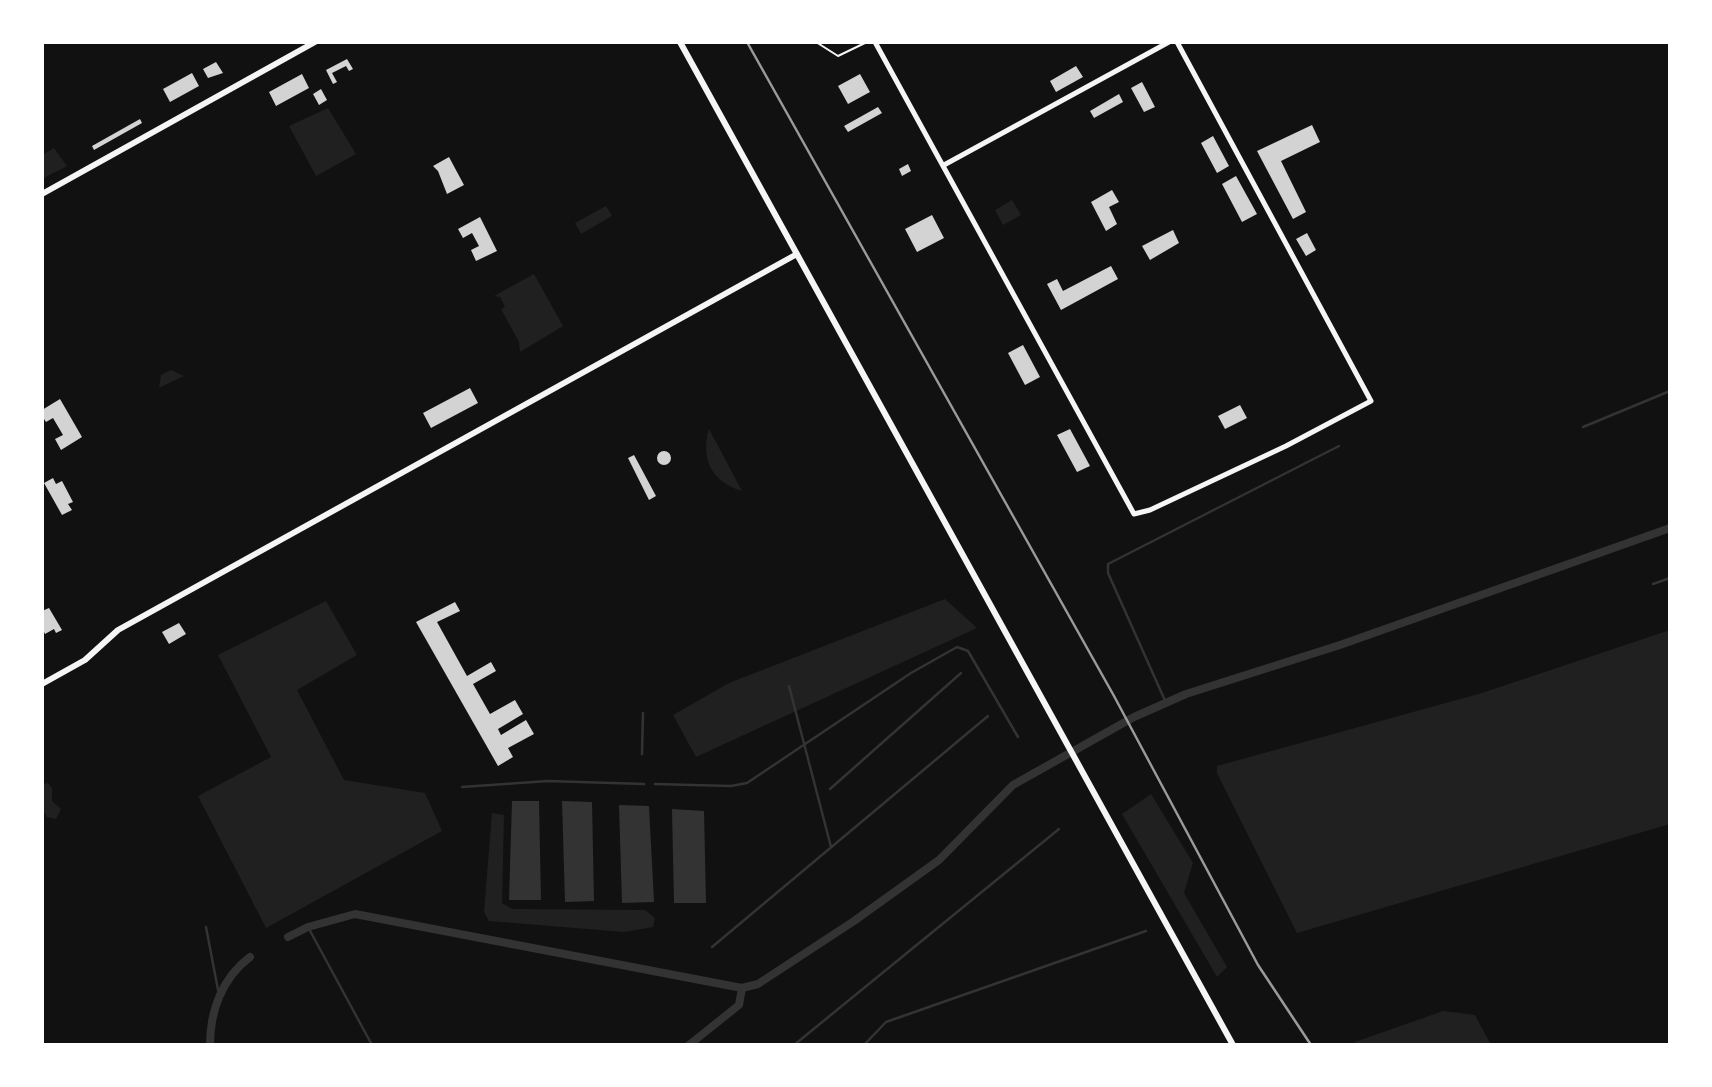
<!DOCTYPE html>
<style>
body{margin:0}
#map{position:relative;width:1712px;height:1087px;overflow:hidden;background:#111;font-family:"IBM Plex Serif",serif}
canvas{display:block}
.frame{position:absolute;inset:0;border:44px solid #fff;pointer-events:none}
</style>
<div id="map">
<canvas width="1712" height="1087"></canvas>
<div class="frame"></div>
</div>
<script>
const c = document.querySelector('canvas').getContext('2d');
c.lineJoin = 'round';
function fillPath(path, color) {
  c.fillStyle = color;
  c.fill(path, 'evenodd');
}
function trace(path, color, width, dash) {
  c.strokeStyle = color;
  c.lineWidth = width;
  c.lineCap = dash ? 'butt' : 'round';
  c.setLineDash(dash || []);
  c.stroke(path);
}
fillPath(new Path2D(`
 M 328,108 L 356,154 L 316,176 L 289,126 Z
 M 54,148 L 67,166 L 42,179 L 42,155 Z
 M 1012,200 L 1021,215 L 1003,225 L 995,210 Z
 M 606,206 L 612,216 L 581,234 L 575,223 Z
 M 534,274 L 563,326 L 520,352 L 519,342 L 501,309 L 505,307 L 500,297 L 494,296 Z
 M 171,370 L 184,376 L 159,388 L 161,375 Z
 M 709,429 L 742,491 C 712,482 700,459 709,429 Z
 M 945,599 L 977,628 L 696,757 L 673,715 L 729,683 Z
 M 326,601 L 357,655 L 297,690 L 344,780 L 425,793 L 442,831 L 266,928 L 198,796 L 271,757 L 218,655 Z
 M 1670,630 L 1670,824 L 1297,933 L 1217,773 L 1217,766 L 1482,693 Z
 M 48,783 L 52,788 L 52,801 L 61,809 L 56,819 L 47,817 L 42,808 L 42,785 Z
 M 1151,794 L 1193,863 L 1184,893 L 1227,967 L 1217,977 L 1122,814 Z
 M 492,813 L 504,815 L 502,903 L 512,909 L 645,910 L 655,918 L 653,927 L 624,932 L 489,921 L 484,912 Z
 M 1443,1011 L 1475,1015 L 1491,1045 L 1357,1045 L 1355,1042 Z`), '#202020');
fillPath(new Path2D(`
 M 512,801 L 539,801 L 541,900 L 509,900 Z
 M 562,801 L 592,802 L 594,901 L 565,902 Z
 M 619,805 L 649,806 L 654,902 L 622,903 Z
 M 672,809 L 704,811 L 706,903 L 674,903 Z`), '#333');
trace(new Path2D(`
 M 1583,427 L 1670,391
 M 1653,584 L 1670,578
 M 789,686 L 831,847
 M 1167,705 L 1108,573 L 1108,564 L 1339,446
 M 642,754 L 643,713
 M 655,784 L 731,786 L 747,783 L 911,673 L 957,647 L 968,651 L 1018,737
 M 462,787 L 548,781 L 644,784
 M 830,789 L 961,673
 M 206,927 L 219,995
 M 308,927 L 372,1045
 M 712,947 L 988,716
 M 794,1045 L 1059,829
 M 864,1045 L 886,1022 L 1146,931`), '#333', 2.5);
trace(new Path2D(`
 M 288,937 L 308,927 L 355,914 L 742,988
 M 210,1045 C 210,1011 222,978 250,957
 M 689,1045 L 739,1005 L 742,988 L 758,984 L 854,921 L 939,860 L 1013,785 L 1134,717 L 1186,694 L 1340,645 L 1670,528`), '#333', 8);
fillPath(new Path2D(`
 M 347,59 L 353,69 L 349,71 L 346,66 L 332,73 L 337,82 L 333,84 L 326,70 Z
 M 216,62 L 223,73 L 208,78 L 203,69 Z
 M 1076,66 L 1083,77 L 1056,92 L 1050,81 Z
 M 192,73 L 199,86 L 170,102 L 163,89 Z
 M 302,74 L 309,88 L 276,106 L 269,92 Z
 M 860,74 L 870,92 L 848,104 L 838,86 Z
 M 1142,82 L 1155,107 L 1144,112 L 1131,88 Z
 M 321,89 L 327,100 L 319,105 L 313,94 Z
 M 1119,94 L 1123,102 L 1094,118 L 1090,111 Z
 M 878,107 L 882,113 L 848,132 L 844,126 Z
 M 140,119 L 142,123 L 94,150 L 92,146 Z
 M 1312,125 L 1320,142 L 1281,161 L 1306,212 L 1293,219 L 1257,151 Z
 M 1213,136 L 1229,166 L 1217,173 L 1201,143 Z
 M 449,157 L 464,185 L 447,194 L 438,171 L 433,166 Z
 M 908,164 L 911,171 L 902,176 L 899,169 Z
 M 1236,176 L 1257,214 L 1242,222 L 1222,184 Z
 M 1112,190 L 1119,202 L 1109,207 L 1117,224 L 1106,231 L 1091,202 Z
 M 932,215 L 944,238 L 917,252 L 905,229 Z
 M 480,217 L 497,251 L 476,261 L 471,250 L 479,246 L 472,233 L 463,238 L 458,229 Z
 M 1173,230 L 1179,243 L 1150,260 L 1142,246 Z
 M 1307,233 L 1316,250 L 1306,256 L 1296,239 Z
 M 1111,266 L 1118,279 L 1061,310 L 1047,284 L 1057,279 L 1063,291 Z
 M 1023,345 L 1040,377 L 1025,385 L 1008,353 Z
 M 470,388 L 478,403 L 431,428 L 423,413 Z
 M 60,399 L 82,437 L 61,450 L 55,439 L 63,435 L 53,418 L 46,422 L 42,416 L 42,410 Z
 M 1240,405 L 1247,418 L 1225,429 L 1218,416 Z
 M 1070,429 L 1090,466 L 1077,472 L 1057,435 Z
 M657 458a7 7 0 1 1 14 0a7 7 0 1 1-14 0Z
 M 634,455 L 656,496 L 649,500 L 628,458 Z
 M 53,478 L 56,484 L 62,481 L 73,502 L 68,504 L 72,510 L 62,515 L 44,483 Z
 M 455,602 L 460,611 L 437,622 L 467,676 L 491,662 L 496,671 L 473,684 L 490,714 L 515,700 L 523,714 L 498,729 L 501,735 L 526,720 L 534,734 L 508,748 L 513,757 L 498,766 L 416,622 Z
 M 49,608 L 62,630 L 56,633 L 54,629 L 45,634 L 42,628 L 42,611 Z
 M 179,623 L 186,634 L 169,644 L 162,632 Z`), '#d3d3d3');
trace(new Path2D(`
 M 816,42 L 838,56 L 867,42`), '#f5f5f5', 2);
trace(new Path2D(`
 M 875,42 L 1134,514 L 1150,510 L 1286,446 L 1371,401 L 1177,42
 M 944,165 L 1169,42`), '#f5f5f5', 5);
trace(new Path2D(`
 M 680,42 L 1233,1045
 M 42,194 L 315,42
 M 42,684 L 85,660 L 118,630 L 797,254`), '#f5f5f5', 6);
trace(new Path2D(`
 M 747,42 L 1114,696 L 1258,965 L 1311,1045`), '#9a9a9a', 2.5);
</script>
